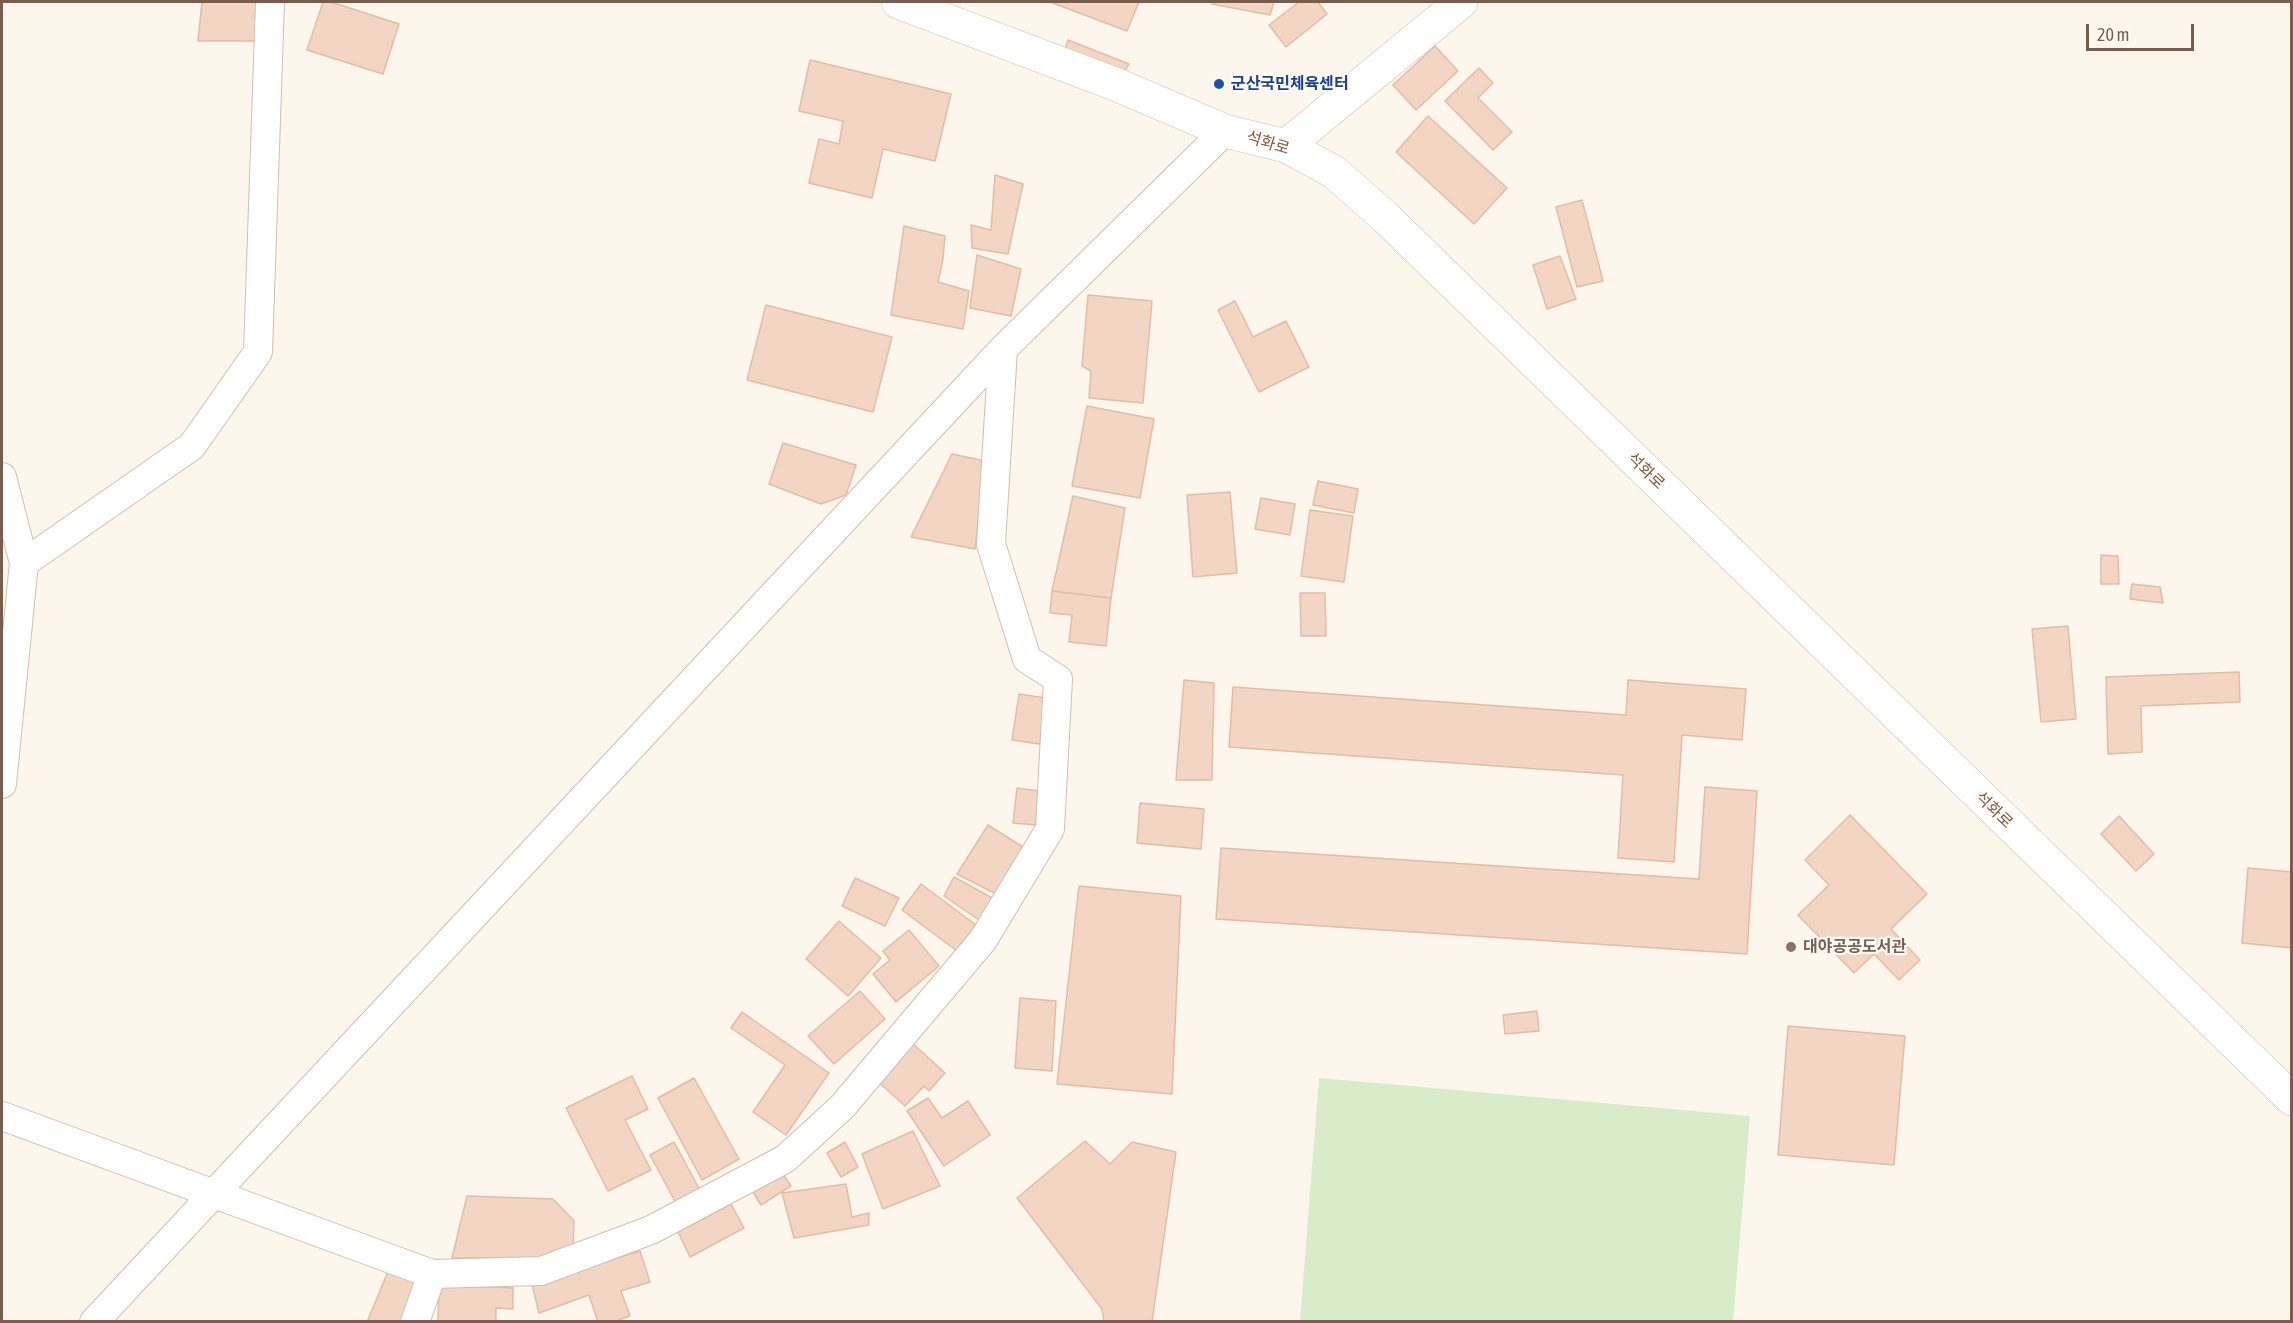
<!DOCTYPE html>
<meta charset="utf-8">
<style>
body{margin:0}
#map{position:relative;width:2293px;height:1323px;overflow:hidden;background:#fdf6ec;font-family:"Asap Condensed",sans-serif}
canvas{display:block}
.frame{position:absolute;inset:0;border:3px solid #7a5c4d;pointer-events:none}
.scale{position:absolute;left:2086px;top:24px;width:108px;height:27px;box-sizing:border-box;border:3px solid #7a5c4d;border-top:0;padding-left:8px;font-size:18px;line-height:21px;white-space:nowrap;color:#7a5c4d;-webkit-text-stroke:4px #fffaf3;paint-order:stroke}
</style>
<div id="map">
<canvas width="2293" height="1323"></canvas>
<div class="frame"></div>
<div class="scale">20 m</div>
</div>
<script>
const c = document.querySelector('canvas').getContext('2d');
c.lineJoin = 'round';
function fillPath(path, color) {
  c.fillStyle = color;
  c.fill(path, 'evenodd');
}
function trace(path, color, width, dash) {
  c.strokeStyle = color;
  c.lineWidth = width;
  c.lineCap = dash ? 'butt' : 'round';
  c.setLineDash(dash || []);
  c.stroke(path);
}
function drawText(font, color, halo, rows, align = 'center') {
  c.font = font + ' "Asap Condensed","Noto Sans KR",sans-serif';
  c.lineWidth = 4.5;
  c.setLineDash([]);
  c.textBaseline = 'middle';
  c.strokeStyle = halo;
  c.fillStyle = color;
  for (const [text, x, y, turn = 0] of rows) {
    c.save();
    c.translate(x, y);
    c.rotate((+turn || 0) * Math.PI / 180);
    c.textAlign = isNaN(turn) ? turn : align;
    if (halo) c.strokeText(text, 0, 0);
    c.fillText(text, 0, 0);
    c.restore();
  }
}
fillPath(new Path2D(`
 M 1319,1078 L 1750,1116 L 1733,1321 L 1300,1321 Z`), '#d8ecc9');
const building = new Path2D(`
 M 202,2 L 259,2 L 258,41 L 198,41 Z
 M 323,2 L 331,2 L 399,24 L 383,74 L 307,50 Z
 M 1050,2 L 1139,2 L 1127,31 Z
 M 1212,2 L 1274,2 L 1270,15 L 1212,4 Z
 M 1299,2 L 1318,2 L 1327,14 L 1286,47 L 1269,25 Z
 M 1068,40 L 1129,64 L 1123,75 L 1064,51 Z
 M 1435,46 L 1458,71 L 1416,110 L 1393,85 Z
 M 810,60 L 951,94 L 935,161 L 883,149 L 872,198 L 809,183 L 819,139 L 839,144 L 843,121 L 799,111 Z
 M 1479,68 L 1493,83 L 1478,98 L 1512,132 L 1493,150 L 1445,101 Z
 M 1428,116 L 1507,188 L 1474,224 L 1396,152 Z
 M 995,175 L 1023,184 L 1008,254 L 972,248 L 971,225 L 991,230 Z
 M 1582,200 L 1603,281 L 1577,287 L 1556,207 Z
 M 904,226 L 945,236 L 943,259 L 938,282 L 969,291 L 963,329 L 891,315 Z
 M 977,255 L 1021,269 L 1011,316 L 970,308 Z
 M 1560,256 L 1576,299 L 1547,309 L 1533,265 Z
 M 1088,295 L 1152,301 L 1143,403 L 1089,398 L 1091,371 L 1082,366 Z
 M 1235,301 L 1253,337 L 1286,321 L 1309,367 L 1259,392 L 1218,310 Z
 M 766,305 L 892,337 L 873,412 L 747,380 Z
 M 1087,406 L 1154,419 L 1140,498 L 1072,486 Z
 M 783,443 L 856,465 L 846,495 L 821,504 L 769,484 Z
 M 952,454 L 985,461 L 975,549 L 911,537 Z
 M 1318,481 L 1358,489 L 1354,513 L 1313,505 Z
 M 1230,492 L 1237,573 L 1193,577 L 1187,495 Z
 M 1073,496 L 1125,508 L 1111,598 L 1052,591 Z
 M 1261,498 L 1295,504 L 1290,535 L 1255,529 Z
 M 1310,510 L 1353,516 L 1344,582 L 1301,576 Z
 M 2101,555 L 2118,556 L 2119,584 L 2101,584 Z
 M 2132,584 L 2160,587 L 2163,603 L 2130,599 Z
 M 1052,591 L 1111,598 L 1106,646 L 1069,642 L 1072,615 L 1050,613 Z
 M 1300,593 L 1325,593 L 1326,636 L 1301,636 Z
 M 2068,626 L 2076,719 L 2041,722 L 2032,629 Z
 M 2239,672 L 2240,702 L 2141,706 L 2142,752 L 2108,754 L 2106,677 Z
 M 1184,680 L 1214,683 L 1212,780 L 1176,780 Z
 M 1628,680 L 1746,689 L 1742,740 L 1682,735 L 1674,862 L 1618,858 L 1623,775 L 1229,747 L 1233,687 L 1626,715 Z
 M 1019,694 L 1052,699 L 1046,745 L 1012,740 Z
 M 1705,787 L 1757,791 L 1747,954 L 1216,919 L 1221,848 L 1699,879 Z
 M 1017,788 L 1039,791 L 1036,825 L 1013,823 Z
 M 1140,803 L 1204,809 L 1201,849 L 1137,843 Z
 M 1850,815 L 1927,894 L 1891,929 L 1920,960 L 1899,980 L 1874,954 L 1854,973 L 1798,915 L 1829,885 L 1805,860 Z
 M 2119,816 L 2154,854 L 2136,871 L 2101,834 Z
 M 988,825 L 1026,849 L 998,895 L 957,874 Z
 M 2248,868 L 2292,872 L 2292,948 L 2242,943 Z
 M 954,877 L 994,899 L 982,922 L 944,896 Z
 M 855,878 L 899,898 L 885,926 L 842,906 Z
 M 921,884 L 976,925 L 957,951 L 902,910 Z
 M 1079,886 L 1181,896 L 1172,1094 L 1057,1084 Z
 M 839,921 L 881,958 L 848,996 L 806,959 Z
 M 909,930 L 939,966 L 896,1002 L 873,974 L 890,960 L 883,951 Z
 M 860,991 L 885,1019 L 834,1064 L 808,1036 Z
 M 1020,998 L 1056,1001 L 1052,1071 L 1015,1068 Z
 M 1537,1011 L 1539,1031 L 1505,1034 L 1503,1015 Z
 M 742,1012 L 829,1073 L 786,1135 L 753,1112 L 785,1065 L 731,1028 Z
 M 1788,1026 L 1905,1036 L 1894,1165 L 1778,1155 Z
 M 910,1041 L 945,1073 L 929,1091 L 924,1086 L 905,1106 L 875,1079 Z
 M 632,1076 L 648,1109 L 625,1120 L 651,1170 L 608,1191 L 566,1108 Z
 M 694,1078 L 739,1159 L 702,1180 L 658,1098 Z
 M 928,1098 L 942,1118 L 968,1101 L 990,1135 L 944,1166 L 907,1111 Z
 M 913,1131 L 940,1186 L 883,1209 L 862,1154 Z
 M 1085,1141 L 1110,1164 L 1132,1142 L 1176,1152 L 1152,1322 L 1104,1322 L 1102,1309 L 1017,1198 Z
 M 674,1142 L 701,1192 L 677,1205 L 650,1155 Z
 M 845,1142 L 858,1167 L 841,1177 L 827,1153 Z
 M 782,1173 L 791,1186 L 761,1205 L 753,1192 Z
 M 846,1184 L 852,1217 L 869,1213 L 869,1225 L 794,1238 L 782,1193 Z
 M 467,1196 L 553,1199 L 574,1221 L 573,1252 L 547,1258 L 452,1258 Z
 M 731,1204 L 744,1228 L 690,1257 L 678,1232 Z
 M 640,1251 L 650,1282 L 621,1291 L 630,1316 L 613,1322 L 598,1322 L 589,1295 L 539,1313 L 532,1284 Z
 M 389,1269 L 423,1283 L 407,1322 L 367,1322 Z
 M 439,1285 L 513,1288 L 513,1309 L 496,1308 L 496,1322 L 438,1322 Z`);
fillPath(building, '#f3d5c3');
trace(building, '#e6bba3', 1.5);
const minor = new Path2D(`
 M 2,477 L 24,563 L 2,784
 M 24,563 L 192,446 L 258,352 L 270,2
 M 2,1116 L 432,1274 L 541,1271 L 651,1230 L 785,1159 L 842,1107 L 983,940 L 1050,829 L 1058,679 L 1027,659 L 991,544 L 1003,349
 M 94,1322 L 1003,349 L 1225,131
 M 415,1322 L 432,1274`);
const tertiary = new Path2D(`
 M 898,2 L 1115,84 L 1225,131 L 1286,146 L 1334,172 L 1384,216 L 2292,1099
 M 1286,146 L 1461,2`);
trace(minor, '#d1beb0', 30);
trace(tertiary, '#d1beb0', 34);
trace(minor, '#fff', 28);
trace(tertiary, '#fff', 33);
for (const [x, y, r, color] of [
 [1219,84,6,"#1a4fb4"],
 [1791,947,6,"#8d6e63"]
]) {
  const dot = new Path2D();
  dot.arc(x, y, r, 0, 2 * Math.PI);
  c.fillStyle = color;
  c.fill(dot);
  trace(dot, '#fffaf3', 2);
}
drawText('bold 16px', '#164399', '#fffaf3', [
 ["군산국민체육센터",1231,84]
], 'left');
drawText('16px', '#7a5c4d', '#fffaf3', [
 ["석화로",1268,143,17],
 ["석화로",1646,471,44],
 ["석화로",1994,810,44]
]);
drawText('bold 16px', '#785e54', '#fffaf3', [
 ["대야공공도서관",1803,947]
], 'left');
</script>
